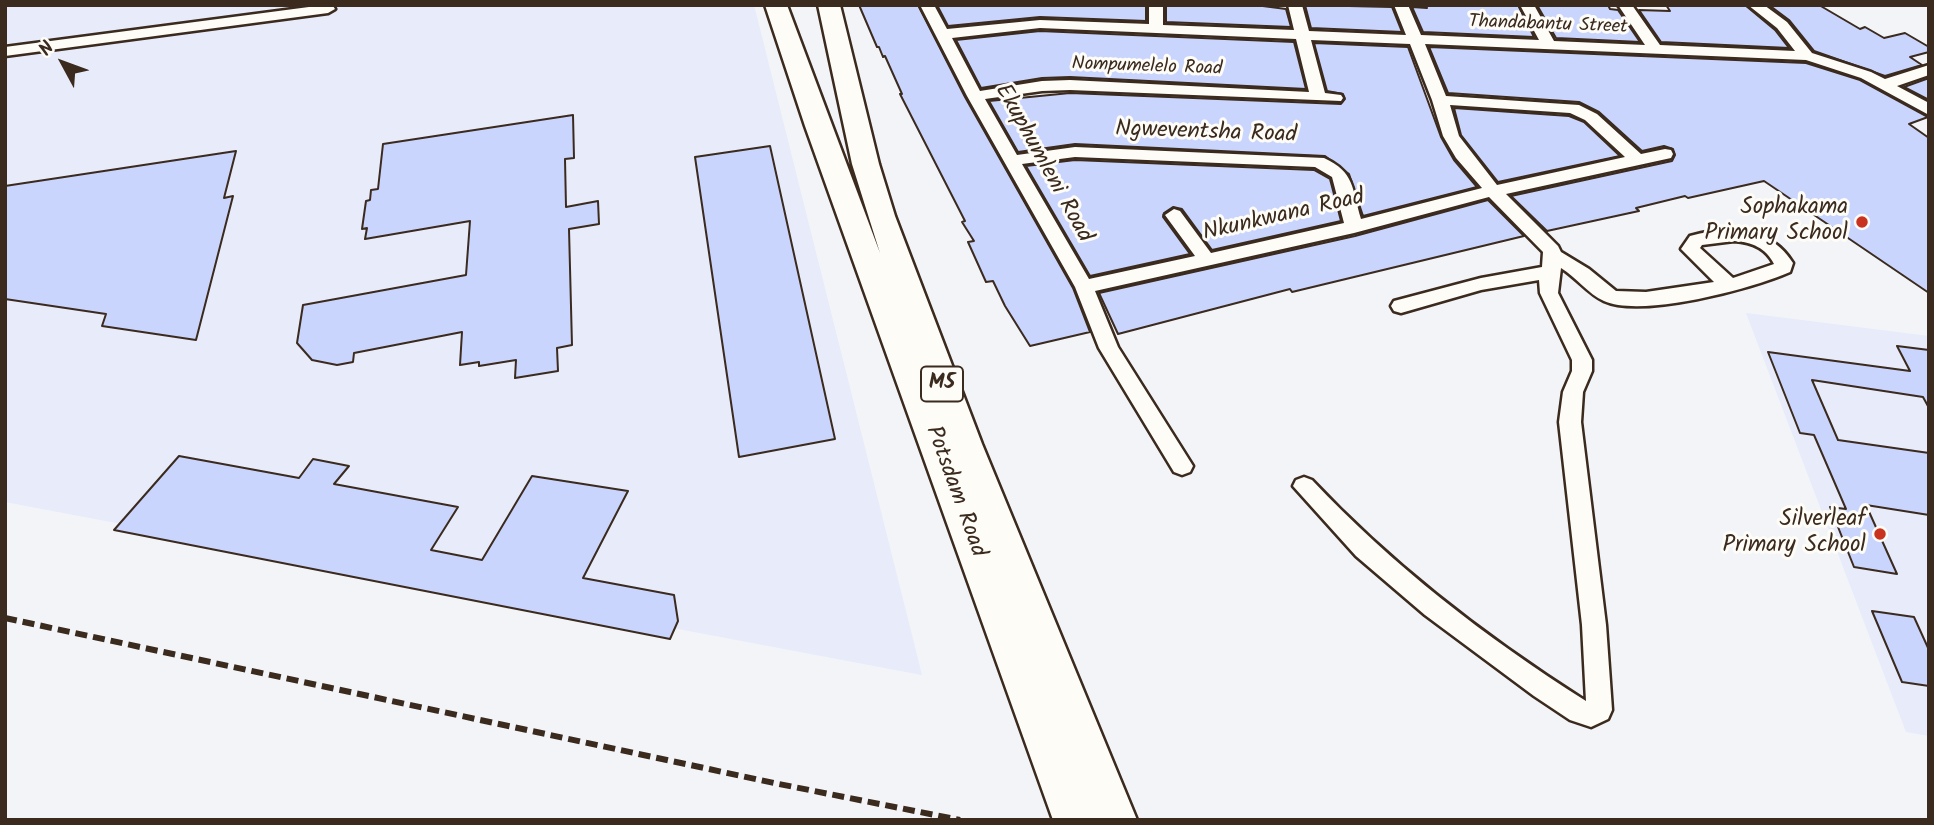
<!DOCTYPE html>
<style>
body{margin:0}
#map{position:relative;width:1934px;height:825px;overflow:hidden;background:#f3f4f8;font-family:Kalam,sans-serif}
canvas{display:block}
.frame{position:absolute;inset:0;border:7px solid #3b2a1e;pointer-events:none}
.north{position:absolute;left:28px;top:28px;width:70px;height:70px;-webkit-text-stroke:5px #fdfcf7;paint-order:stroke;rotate:311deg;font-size:19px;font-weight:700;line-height:28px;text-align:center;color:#3b2a1e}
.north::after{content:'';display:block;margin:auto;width:24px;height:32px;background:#3b2a1e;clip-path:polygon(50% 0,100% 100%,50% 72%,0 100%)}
</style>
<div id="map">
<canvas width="1934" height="825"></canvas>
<div class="frame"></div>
<div class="north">N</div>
</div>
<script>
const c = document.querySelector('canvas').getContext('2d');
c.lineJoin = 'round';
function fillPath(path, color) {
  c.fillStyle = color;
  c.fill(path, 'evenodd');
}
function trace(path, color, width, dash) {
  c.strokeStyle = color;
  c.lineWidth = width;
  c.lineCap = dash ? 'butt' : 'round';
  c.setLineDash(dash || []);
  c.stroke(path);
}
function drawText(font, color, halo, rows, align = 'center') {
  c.font = font + ' Kalam,sans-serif';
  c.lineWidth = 6;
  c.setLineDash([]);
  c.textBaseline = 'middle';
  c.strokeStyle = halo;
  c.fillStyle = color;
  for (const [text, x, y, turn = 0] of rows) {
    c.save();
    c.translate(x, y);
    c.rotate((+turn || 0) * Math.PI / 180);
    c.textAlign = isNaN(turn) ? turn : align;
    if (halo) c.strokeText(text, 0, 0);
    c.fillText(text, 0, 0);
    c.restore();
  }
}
fillPath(new Path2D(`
 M 5,5 L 754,5 L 922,675 L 5,502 Z
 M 1746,313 L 1929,336 L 1929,736 L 1906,732 Z`), '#e7ebfa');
const building = new Path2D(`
 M 859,5 L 918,5 L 965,97 L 1073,288 L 1090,332 L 1030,346 L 1005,306 L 993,281 L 986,282 L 968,242 L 974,241 L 962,222 L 965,221 L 900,94 L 902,94 L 885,56 L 883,57 L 879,47 L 877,47 Z
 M 937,5 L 1146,5 L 1146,21 L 1040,17 L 948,26 Z
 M 1166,5 L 1255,5 L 1286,9 L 1291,27 L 1166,22 Z
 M 1305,5 L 1392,7 L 1402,32 L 1311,28 Z
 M 1426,5 L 1518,5 L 1534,37 L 1423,32 L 1412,7 L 1427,8 Z
 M 1537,5 L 1608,5 L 1610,9 L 1618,10 L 1640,42 L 1556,38 Z
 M 1666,5 L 1745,5 L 1775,30 L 1789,48 L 1661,42 L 1639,10 L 1670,11 Z
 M 1769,5 L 1819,5 L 1860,29 L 1865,27 L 1884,38 L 1905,33 L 1929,47 L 1929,52 L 1910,57 L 1922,65 L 1885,76 L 1814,51 L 1789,20 Z
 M 1040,31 L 1294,42 L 1306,89 L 1070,77 L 1042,78 L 981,88 L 956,40 Z
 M 1314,43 L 1408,47 L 1441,137 L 1454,160 L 1477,187 L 1363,216 L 1349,174 L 1325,156 L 1075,144 L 1018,152 L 989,101 L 1070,93 L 1341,104 L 1345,99 L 1343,94 L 1327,91 Z
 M 1429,47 L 1806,63 L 1860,80 L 1928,117 L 1909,124 L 1929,138 L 1929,293 L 1764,181 L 1688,198 L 1685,196 L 1636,208 L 1639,211 L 1547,231 L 1511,196 L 1672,161 L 1675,155 L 1673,149 L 1664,146 L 1642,151 L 1599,112 L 1579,102 L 1448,93 Z
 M 1929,78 L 1929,100 L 1904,87 Z
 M 1454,108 L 1569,116 L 1584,122 L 1620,156 L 1498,182 L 1461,135 Z
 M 573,115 L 574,158 L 565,159 L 566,207 L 598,201 L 599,224 L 569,229 L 572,345 L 557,348 L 558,371 L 515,378 L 516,360 L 479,366 L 479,362 L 460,365 L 462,332 L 354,353 L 353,362 L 337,365 L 312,360 L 297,343 L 303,305 L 466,275 L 470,221 L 365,239 L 367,228 L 362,229 L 366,201 L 370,200 L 371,190 L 378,189 L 383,144 Z
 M 770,146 L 835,439 L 739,457 L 695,157 Z
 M 236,151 L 224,198 L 233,196 L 196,340 L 102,326 L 106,314 L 5,299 L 5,186 Z
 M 1075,160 L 1314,170 L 1330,179 L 1341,221 L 1212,250 L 1182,209 L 1173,207 L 1164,213 L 1163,217 L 1190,254 L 1090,276 L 1026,166 Z
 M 1488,200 L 1524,236 L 1292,292 L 1290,289 L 1118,334 L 1099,293 L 1355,236 Z
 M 1897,346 L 1929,350 L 1929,408 L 1923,397 L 1812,380 L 1838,440 L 1929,453 L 1929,515 L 1866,505 L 1897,574 L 1854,567 L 1830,507 L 1846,509 L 1814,435 L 1800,433 L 1768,352 L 1910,371 Z
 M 179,456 L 299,478 L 313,459 L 349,466 L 334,484 L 458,507 L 431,550 L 482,560 L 532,476 L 628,491 L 583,578 L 674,595 L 678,621 L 670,639 L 114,530 Z
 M 1872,611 L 1914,617 L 1929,650 L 1929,686 L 1902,682 Z`);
fillPath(building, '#cad5fd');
trace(building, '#3b2a1e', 2);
const street = new Path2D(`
 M 324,5 L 333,6 L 335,9 L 328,13 L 5,56 L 5,47 Z
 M 920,5 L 934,5 L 947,29 L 1040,20 L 1149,24 L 1149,5 L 1163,5 L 1163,25 L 1294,30 L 1288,5 L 1302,5 L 1309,31 L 1406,35 L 1394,5 L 1408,5 L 1421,35 L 1539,40 L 1520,5 L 1534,5 L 1554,41 L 1645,45 L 1618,5 L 1632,5 L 1660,45 L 1795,51 L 1777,28 L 1748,5 L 1764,5 L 1787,22 L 1812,53 L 1871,72 L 1885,79 L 1929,65 L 1929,75 L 1897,86 L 1929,103 L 1929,115 L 1861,78 L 1806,60 L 1425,44 L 1446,96 L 1579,105 L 1597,114 L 1641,154 L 1665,149 L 1671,150 L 1673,154 L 1671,158 L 1506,194 L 1558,246 L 1561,252 L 1589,269 L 1616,291 L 1646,292 L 1714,282 L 1681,249 L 1690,236 C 1729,225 1770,226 1793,263 L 1790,272 C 1752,289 1641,318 1604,301 C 1588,294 1576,277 1561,268 L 1558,293 L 1592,360 L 1592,371 L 1583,392 L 1581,422 L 1606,625 L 1612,710 L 1608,719 L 1591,727 L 1570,720 L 1534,696 L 1425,615 L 1356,556 L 1293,486 L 1296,480 L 1304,477 L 1312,480 C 1393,566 1485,637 1586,701 L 1582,625 L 1559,422 L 1563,392 L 1572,371 L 1572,360 L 1540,293 L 1539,280 L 1481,290 L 1401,313 L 1394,311 L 1391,306 L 1394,301 L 1481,278 L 1542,267 L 1543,252 L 1489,197 L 1354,233 L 1095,291 L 1118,347 L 1193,466 L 1190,472 L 1182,475 L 1174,472 L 1099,348 L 1075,287 L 967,96 ZM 1040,28 L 1296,39 L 1309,92 L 1070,80 L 1042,81 L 980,91 L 952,38 ZM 1311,40 L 1410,44 L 1432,100 L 1443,136 L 1456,158 L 1482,188 L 1361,219 C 1352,189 1355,172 1324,158 L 1075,147 L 1017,155 L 985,99 L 1042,91 L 1070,90 L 1341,101 L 1343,98 L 1341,95 L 1325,93 ZM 1450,105 L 1570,113 L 1585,120 L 1625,157 L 1497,185 L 1459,136 ZM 1075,157 L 1315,167 L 1332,177 L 1344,223 L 1211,253 L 1180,211 L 1174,209 L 1165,215 L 1195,256 L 1089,279 L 1022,164 ZM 1734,241 C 1752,242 1766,248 1774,264 L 1733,278 L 1700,248 L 1702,245 Z`);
const primary = new Path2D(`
 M 765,5 L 787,5 L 880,253 L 852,164 L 818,5 L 840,5 L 879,164 L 895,216 L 982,444 L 1137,820 L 1053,820 L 805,126 Z`);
trace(street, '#3b2a1e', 5);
trace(primary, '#3b2a1e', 5);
fillPath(street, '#fdfcf7');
fillPath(primary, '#fdfcf7');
trace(new Path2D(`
 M 5,618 L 774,783 L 960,820`), '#3b2a1e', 6, [12, 6]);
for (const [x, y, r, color] of [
 [1862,222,7,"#c8321e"],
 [1880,534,7,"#c8321e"]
]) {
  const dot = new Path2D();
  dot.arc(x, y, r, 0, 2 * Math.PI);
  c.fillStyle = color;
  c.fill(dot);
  trace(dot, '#fdfcf7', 2.5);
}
drawText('19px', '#3b2a1e', '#fdfcf7', [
 ["Thandabantu Street",1548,26,2],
 ["Nompumelelo Road",1147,68,2]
]);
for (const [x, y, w] of [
 [942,384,42]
]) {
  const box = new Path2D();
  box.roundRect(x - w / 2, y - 17.5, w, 35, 5);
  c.fillStyle = '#fdfcf7';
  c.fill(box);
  trace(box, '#3b2a1e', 2);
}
drawText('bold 21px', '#3b2a1e', null, [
 ["M5",942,384]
]);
drawText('23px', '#3b2a1e', '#fdfcf7', [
 ["Ngweventsha Road",1206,134,2],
 ["Ekuphumleni Road",1042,164,61],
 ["Nkunkwana Road",1284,217,-13],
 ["Potsdam Road",954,492,70]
]);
drawText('23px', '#3b2a1e', '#fdfcf7', [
 ["Sophakama",1848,209],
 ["Primary School",1848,235],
 ["Silverleaf",1866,521],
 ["Primary School",1866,547]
], 'right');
</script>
